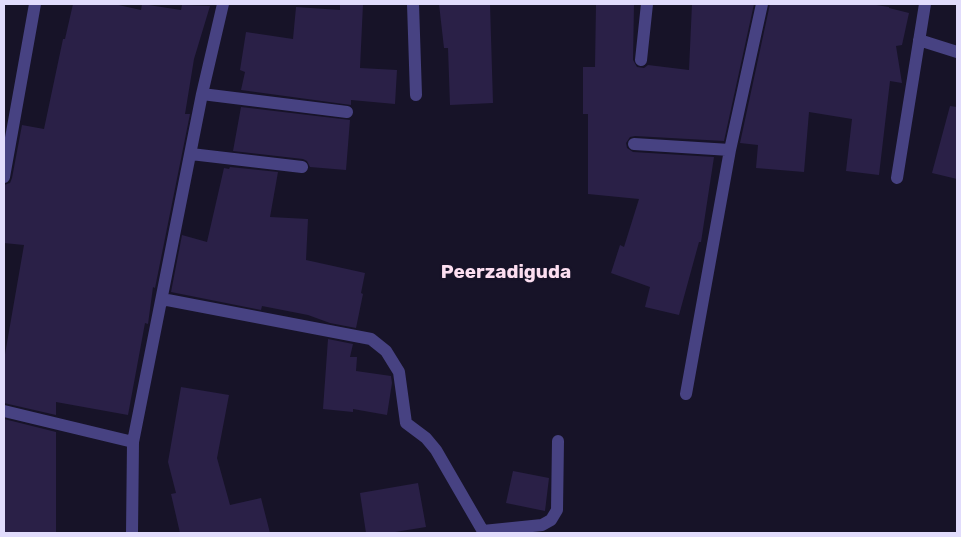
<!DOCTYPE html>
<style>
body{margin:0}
#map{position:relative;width:961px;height:537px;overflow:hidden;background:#171328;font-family:Rubik,sans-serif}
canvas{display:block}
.frame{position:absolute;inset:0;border:5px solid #e1dcfc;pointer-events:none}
</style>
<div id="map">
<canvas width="961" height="537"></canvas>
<div class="frame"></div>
</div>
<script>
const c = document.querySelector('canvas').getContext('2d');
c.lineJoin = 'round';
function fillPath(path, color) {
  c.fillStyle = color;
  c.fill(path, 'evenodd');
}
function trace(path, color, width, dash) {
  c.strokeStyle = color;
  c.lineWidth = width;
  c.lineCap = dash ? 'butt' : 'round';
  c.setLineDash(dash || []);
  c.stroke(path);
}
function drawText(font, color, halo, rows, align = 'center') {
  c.font = font + ' Rubik,sans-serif';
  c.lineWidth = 5;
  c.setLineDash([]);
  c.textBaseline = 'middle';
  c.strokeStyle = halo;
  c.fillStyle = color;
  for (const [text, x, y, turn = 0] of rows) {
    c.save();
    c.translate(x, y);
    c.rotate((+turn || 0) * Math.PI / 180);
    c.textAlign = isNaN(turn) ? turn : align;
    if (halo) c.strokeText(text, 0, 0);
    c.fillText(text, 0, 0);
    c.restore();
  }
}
fillPath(new Path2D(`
 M 73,4 L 114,4 L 141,10 L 142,4 L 181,10 L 182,5 L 210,6 L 194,59 L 185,114 L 190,114 L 155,288 L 153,287 L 148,324 L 145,323 L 128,415 L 56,402 L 56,415 L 4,403 L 4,360 L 24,245 L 4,243 L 4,185 L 10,183 L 12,178 L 22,125 L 44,129 L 63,39 L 65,39 Z
 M 340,4 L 363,4 L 360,68 L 397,70 L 395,104 L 351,100 L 351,105 L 241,90 L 245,72 L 240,70 L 246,32 L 293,39 L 296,7 L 340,10 Z
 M 439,4 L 490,4 L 493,103 L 450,105 L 448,48 L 444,48 Z
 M 596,4 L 634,4 L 633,60 L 637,67 L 644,68 L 648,65 L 689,70 L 692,4 L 754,4 L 724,141 L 635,136 L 630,137 L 626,143 L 627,148 L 633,152 L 714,157 L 701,242 L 699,242 L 679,315 L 645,307 L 650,287 L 611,273 L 620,245 L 624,247 L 639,199 L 588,194 L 588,114 L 583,114 L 583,67 L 595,67 Z
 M 770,4 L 870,4 L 889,7 L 889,8 L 909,13 L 902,45 L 896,46 L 902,83 L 890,81 L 879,175 L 846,171 L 852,119 L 809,112 L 804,172 L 756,168 L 758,145 L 740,143 Z
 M 950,106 L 957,107 L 957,179 L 932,173 Z
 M 241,107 L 350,120 L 346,170 L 310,167 L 307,161 L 303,159 L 233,151 Z
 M 230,167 L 278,172 L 270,217 L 308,219 L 306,260 L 365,273 L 361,293 L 363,294 L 356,328 L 330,323 L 308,315 L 262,306 L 261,310 L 171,292 L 182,235 L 207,242 L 224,168 L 229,169 Z
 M 328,339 L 353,344 L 350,357 L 357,357 L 356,371 L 391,376 L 392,383 L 387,415 L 353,409 L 353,412 L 323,409 Z
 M 181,387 L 229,395 L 217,458 L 230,505 L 261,498 L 270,533 L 180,533 L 171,494 L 176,493 L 168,462 Z
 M 4,419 L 56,432 L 56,533 L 4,533 Z
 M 513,471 L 549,478 L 545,511 L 506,503 Z
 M 418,483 L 426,527 L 389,533 L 366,533 L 360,493 Z`), '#2a2047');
trace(new Path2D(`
 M 413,4 L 416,95
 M 919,40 L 957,52
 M 641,60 L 647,4
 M 202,94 L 347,112
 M 634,144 L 730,150
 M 191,154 L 302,167
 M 4,177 L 35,4
 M 897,178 L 925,4
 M 162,299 L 371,339 L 386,351 L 399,372 L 406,423 L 426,438 L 436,450 L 484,533
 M 686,394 L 730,150 L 762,4
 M 4,411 L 133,442
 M 483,531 L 542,525 L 551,520 L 557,510 L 558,441
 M 132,533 L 133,442 L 202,94 L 223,4`), '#474282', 12);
drawText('bold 19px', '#fcdef0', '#171328', [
 ["Peerzadiguda",506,273]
]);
</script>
